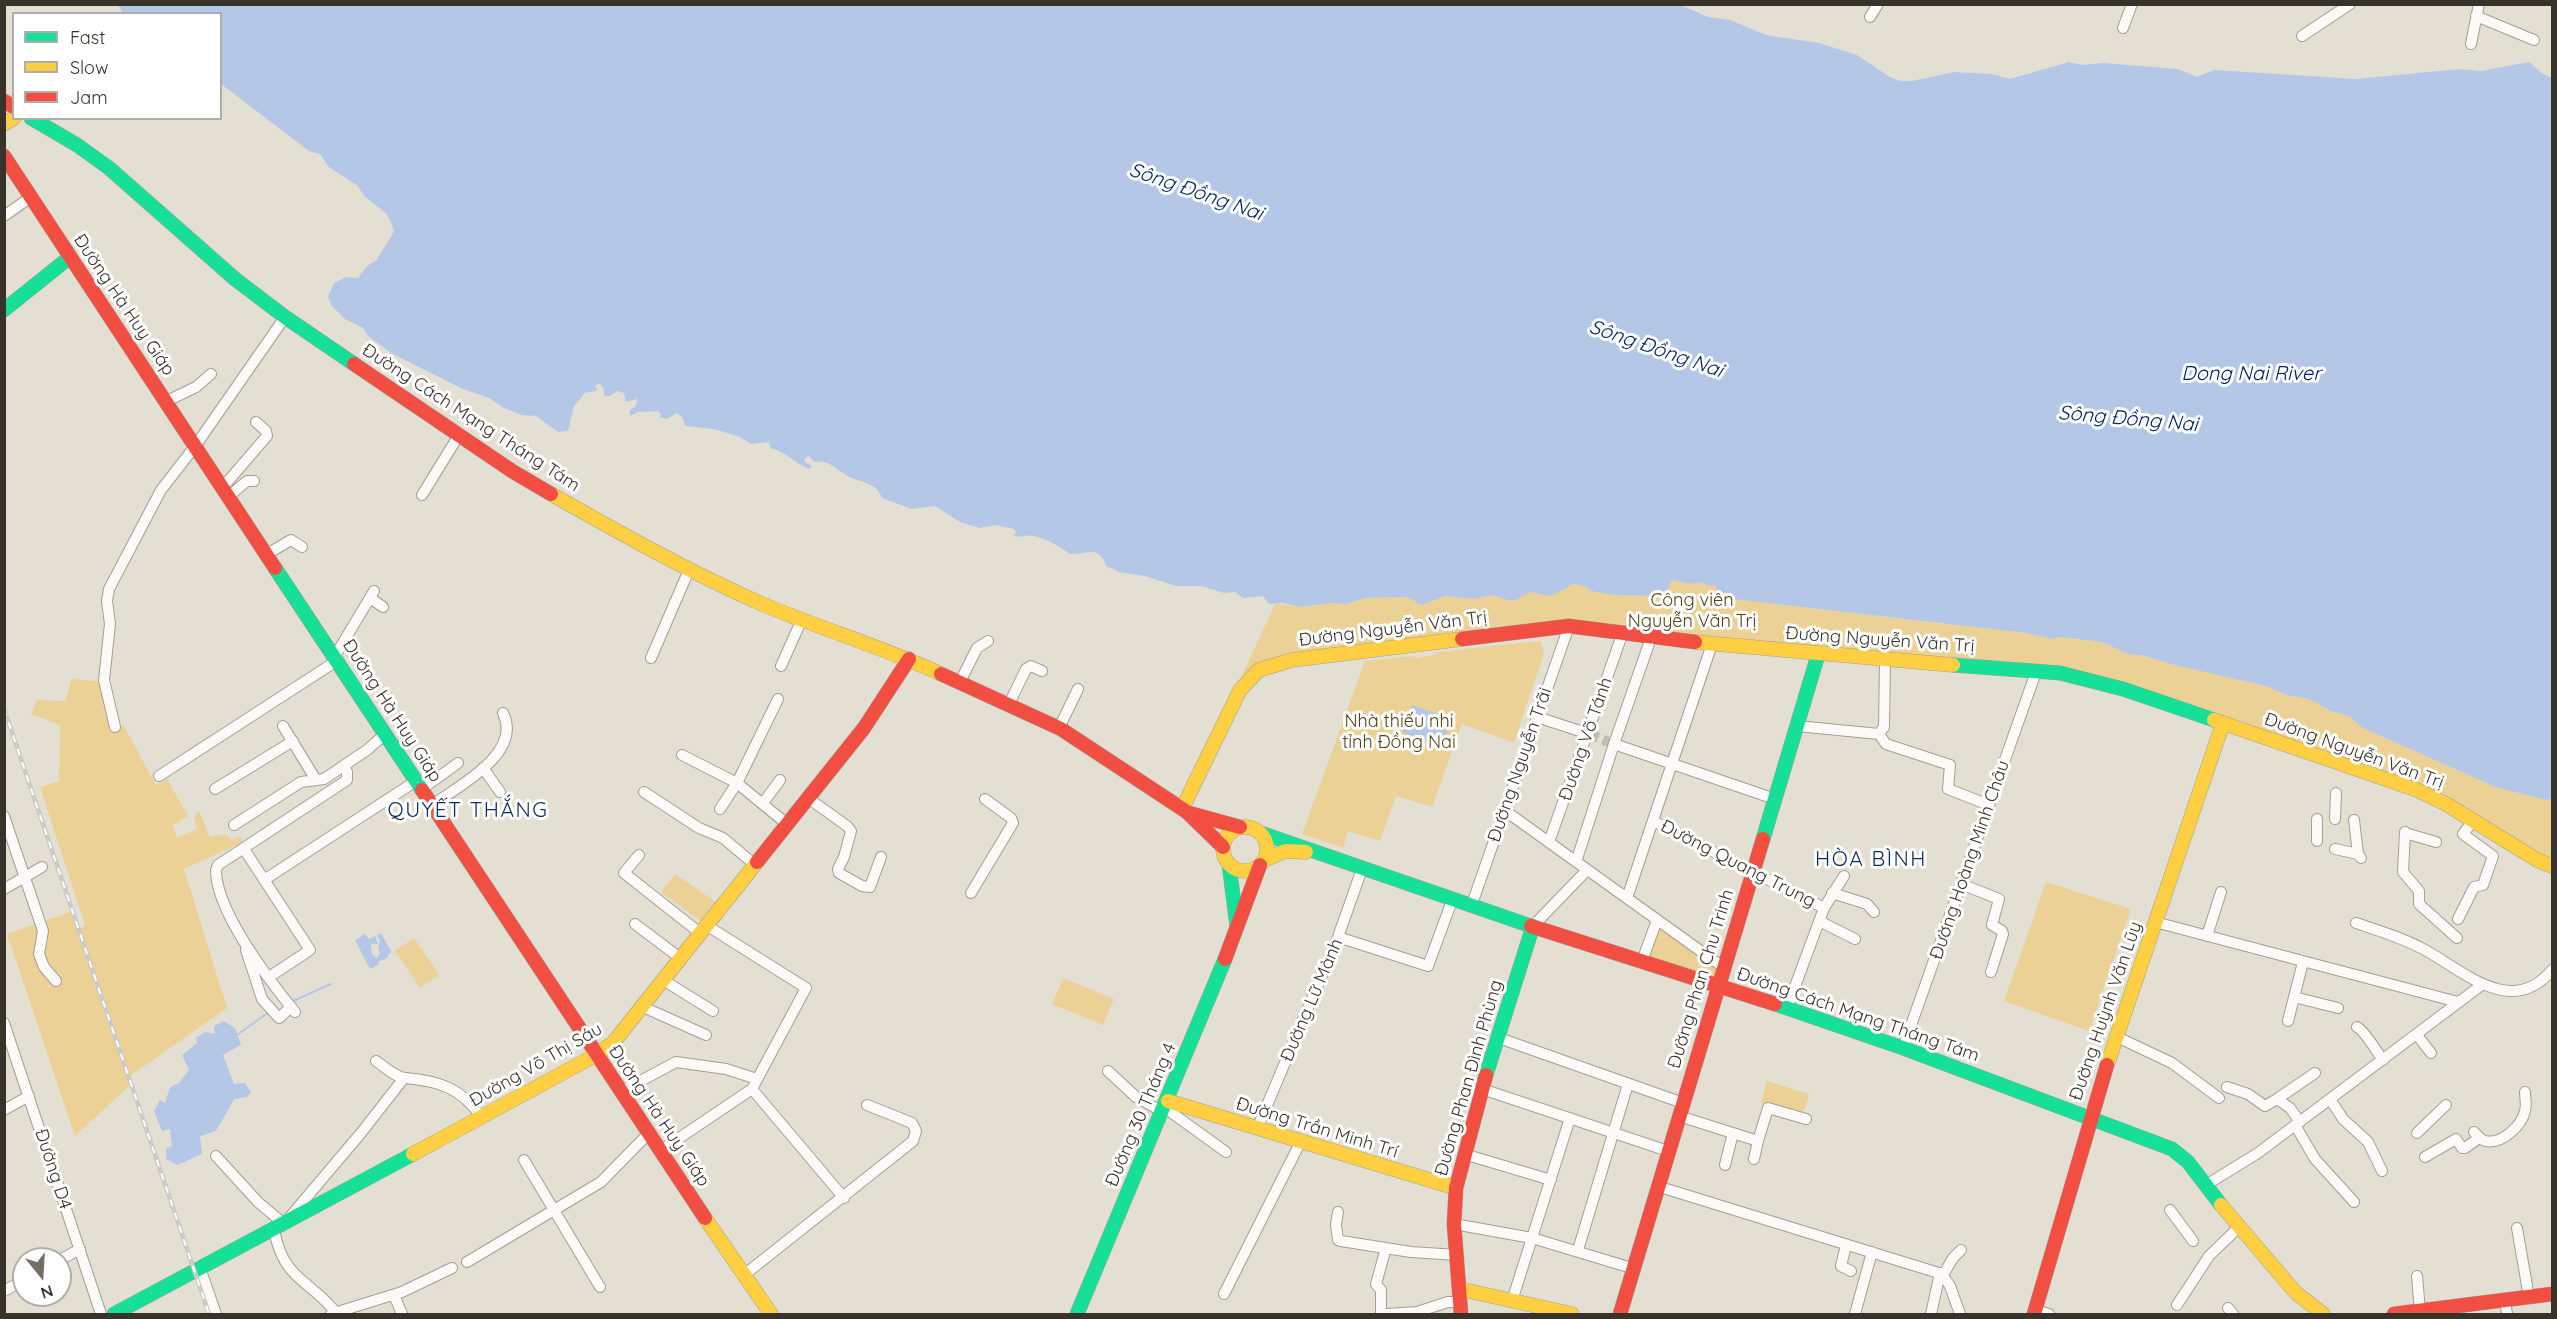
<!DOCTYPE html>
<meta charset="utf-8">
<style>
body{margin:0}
#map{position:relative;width:2557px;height:1319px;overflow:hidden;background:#e4dfd3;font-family:Quicksand,sans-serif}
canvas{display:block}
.frame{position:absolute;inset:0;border:6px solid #37332a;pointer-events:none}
.legend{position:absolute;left:12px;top:12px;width:210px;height:108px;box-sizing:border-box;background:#fff;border:2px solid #afadaa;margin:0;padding:8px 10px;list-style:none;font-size:18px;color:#37332a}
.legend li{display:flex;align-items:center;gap:12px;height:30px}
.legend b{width:30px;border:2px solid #afadaa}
.north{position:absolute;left:12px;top:1247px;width:60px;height:60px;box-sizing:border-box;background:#fff;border:2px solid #afadaa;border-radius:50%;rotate:162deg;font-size:16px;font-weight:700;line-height:24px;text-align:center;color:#37332a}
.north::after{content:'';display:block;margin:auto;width:21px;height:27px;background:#746f65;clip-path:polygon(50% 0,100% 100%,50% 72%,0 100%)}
</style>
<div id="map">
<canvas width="2557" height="1319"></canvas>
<div class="frame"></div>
<ul class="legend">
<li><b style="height:8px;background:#16e098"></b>Fast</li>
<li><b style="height:8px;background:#ffcf43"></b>Slow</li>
<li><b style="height:8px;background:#f24e42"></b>Jam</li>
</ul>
<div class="north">N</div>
</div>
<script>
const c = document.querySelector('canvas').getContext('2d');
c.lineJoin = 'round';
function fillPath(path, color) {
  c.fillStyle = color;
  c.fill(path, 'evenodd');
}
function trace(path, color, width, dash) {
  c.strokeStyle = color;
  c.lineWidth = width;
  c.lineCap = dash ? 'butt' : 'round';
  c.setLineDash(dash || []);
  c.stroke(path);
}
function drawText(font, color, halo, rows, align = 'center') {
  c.font = font + ' Quicksand,sans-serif';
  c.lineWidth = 6;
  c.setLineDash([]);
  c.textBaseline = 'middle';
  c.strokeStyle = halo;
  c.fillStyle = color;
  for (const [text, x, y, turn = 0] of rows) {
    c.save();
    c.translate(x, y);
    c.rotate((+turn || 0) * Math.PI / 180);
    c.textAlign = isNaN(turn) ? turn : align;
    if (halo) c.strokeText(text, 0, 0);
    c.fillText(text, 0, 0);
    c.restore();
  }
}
fillPath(new Path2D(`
 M 1670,580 L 1689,584 L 1703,582 L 1705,585 L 1716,586 L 1716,597 L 2026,633 L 2052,639 L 2059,637 L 2102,642 L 2128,654 L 2145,656 L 2174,665 L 2266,686 L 2286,695 L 2309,699 L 2331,711 L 2349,716 L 2361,727 L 2495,787 L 2546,800 L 2552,799 L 2552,861 L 2475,816 L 2109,680 L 1716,640 L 1569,621 L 1278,658 L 1239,682 L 1275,604 L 1302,607 L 1330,603 L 1346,604 L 1366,598 L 1408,597 L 1421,604 L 1446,596 L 1474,599 L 1493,595 L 1510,601 L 1516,600 L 1529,592 L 1551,595 L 1574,584 L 1584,586 L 1591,591 L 1613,595 L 1657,596 Z
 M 1540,641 L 1544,653 L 1514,743 L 1462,724 L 1432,807 L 1396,796 L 1380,841 L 1348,831 L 1343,848 L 1302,834 L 1365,661 L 1413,656 L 1416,658 L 1434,655 L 1437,652 Z
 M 72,679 L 102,682 L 118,727 L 124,726 L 156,785 L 167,779 L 188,816 L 173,825 L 177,838 L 197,829 L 194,817 L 199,811 L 210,837 L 226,834 L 232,840 L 240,836 L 243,842 L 184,869 L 227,1008 L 130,1076 L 80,929 L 85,925 L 40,787 L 59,781 L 60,725 L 31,714 L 37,700 L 65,701 Z
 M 675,874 L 717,903 L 702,922 L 661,892 Z
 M 2046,882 L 2131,909 L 2089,1031 L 2004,1001 Z
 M 73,911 L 131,1084 L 75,1136 L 7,934 Z
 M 1658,924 L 1718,967 L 1714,979 L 1647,958 Z
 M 414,938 L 439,975 L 420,988 L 395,951 Z
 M 1063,978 L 1114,999 L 1103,1025 L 1052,1004 Z
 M 1767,1081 L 1809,1094 L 1803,1115 L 1761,1103 Z`), '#ebd195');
fillPath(new Path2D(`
 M 1678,4 L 1708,17 L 1730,20 L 1766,35 L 1819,43 L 1857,55 L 1890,77 L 1901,81 L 1912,81 L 1954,72 L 1991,74 L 2010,79 L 2069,62 L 2082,65 L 2103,63 L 2178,69 L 2197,77 L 2214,70 L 2356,79 L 2460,69 L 2481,71 L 2529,62 L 2543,74 L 2552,78 L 2552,799 L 2546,800 L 2495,787 L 2361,727 L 2349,716 L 2331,711 L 2309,699 L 2286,695 L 2266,686 L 2174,665 L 2145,656 L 2128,654 L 2102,642 L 2059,637 L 2052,639 L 2026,633 L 1716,597 L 1716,586 L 1705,585 L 1703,582 L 1689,584 L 1671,580 L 1668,591 L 1657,596 L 1613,595 L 1591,591 L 1584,586 L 1574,584 L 1551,596 L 1530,592 L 1516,600 L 1510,601 L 1493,595 L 1474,599 L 1446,596 L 1421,605 L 1408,597 L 1366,598 L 1346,604 L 1330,603 L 1301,607 L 1282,603 L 1269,604 L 1263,596 L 1243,598 L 1235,592 L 1224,593 L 1201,586 L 1176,586 L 1145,576 L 1119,572 L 1106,566 C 1099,544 1087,555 1070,554 C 1058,545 1048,540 1034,536 C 1027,534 1021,538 1014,536 L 1016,532 L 1014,529 L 995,525 L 980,528 L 960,522 L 935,506 L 912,509 L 882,498 C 877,482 861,483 848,476 C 835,470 830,459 814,462 L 809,456 L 804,459 L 806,463 L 812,466 L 810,469 C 792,463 790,453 770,448 L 769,442 L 751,444 L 740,437 L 714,429 L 685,426 L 683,418 L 677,413 L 667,419 L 660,417 L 661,414 L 658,411 L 638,412 L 630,416 L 630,410 L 636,406 L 637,399 L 626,402 L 624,393 L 617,391 L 610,396 L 604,396 L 604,389 L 600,383 L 595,386 L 598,390 L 585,393 L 574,406 L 568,431 L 558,432 L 536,416 L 522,415 L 504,408 L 489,398 L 463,389 L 391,353 L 367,335 L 363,328 L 345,319 L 331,305 L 328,297 L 334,283 L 346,277 L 358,278 L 367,266 L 377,260 C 381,249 391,241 394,230 L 387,214 L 364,196 L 358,186 L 329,167 L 320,154 L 309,151 L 221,84 L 220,14 L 123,13 L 118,5 Z
 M 1412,705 L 1451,719 L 1441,747 L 1402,732 Z
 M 381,933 L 391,951 L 386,959 L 379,961 L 378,965 L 370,969 L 355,940 L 365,934 L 369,939 L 375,936 L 378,944 L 371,944 L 372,954 L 377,958 L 380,953 L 378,947 L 380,941 L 377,935 Z
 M 224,1021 L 235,1028 L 241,1045 L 223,1055 L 234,1084 L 245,1083 L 251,1092 L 247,1097 L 234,1099 L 216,1131 L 200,1136 L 202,1154 L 177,1165 L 166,1159 L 166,1149 L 172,1146 L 170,1129 L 162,1131 L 154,1111 L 160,1100 L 165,1103 L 170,1087 L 179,1083 L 189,1070 L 182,1055 L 197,1043 L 196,1038 L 205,1032 L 215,1034 L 214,1026 Z`), '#b4c7e7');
trace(new Path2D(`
 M 293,1001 L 331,984
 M 237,1035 L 269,1012`), '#b4c7e7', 2);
trace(new Path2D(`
 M 1589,734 L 1614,744`), '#c1bdb1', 10, [10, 5]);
const street = new Path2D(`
 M 2476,16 L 2534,40
 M 1870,17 L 1878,4
 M 2123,28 L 2132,4
 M 2302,36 L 2350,4
 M 2471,44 L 2479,4
 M 4,216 L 31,197
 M 167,401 L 196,387 L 211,374
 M 223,487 L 267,436 L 266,431 L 256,422
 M 422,495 L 459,435
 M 229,496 L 247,481 L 254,481
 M 267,554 L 291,540 L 302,547
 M 370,598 L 383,607
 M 335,656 L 374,591
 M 651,658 L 689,570
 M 781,666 L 802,619
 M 960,682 L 977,648 L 988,641
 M 1009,704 L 1026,669 L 1031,666 L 1042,671
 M 1537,717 L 1589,734
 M 283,726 L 316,780
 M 1797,726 L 1879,734 L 1884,727 L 1885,660
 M 115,727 L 104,680 L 110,624 L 107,601 L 109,589 L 161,490 L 196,445 L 285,317
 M 1059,728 L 1078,689
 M 1879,734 L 1886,744 L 1950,765 L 1948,789 L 1989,805
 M 1614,744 L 1775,799
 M 682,755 L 737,783 L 787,824
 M 483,768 L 500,792
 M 159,776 L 338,660
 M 215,789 L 293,741
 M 422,789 L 458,763
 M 644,792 L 699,828 L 723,838 L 754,864
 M 808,798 L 847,826 L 851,831 L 844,857 L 838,869 L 839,873 L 862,886 L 870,887 L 881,857
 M 763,803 L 780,780
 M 432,805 C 459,786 523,753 503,713
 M 720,809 L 737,783 L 778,699
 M 1504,810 L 1723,967
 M 4,816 L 43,931 L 39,954 L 44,967 L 56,981
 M 2317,819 L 2317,841
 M 2335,819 L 2336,793
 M 2354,820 L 2358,854 L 2361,858
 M 1653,821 L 1824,908 L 1787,1008
 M 234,825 L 301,782 L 324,779 L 367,750 L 385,734
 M 2405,832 L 2403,872 L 2419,891 L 2419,904 L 2457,938
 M 2405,833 L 2436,842
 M 1549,842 L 1622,635
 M 244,849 L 310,950 L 269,977
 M 2335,849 L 2358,854
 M 639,855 L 624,873 L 700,933
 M 1576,862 L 1614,744 L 1651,638
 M 264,880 L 416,781
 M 1961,884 L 1999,899 L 1992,925 L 2002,931 L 2003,934 L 1991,972
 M 4,889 L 42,867
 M 971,893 L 1013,823 L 1011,818 L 985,799
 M 1832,893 L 1867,904 L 1874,912
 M 1627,898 L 1712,644
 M 1472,904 L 1569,626
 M 1824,908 L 1844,876
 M 2458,919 L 2474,887 L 2483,885 L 2493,856 L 2463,834 L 2473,821
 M 1819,921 L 1855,939
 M 2155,922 L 2458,1002
 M 2356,923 C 2380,931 2403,938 2425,950 C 2465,972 2512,1018 2552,970
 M 635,924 L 680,958
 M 1533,926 L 1587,870
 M 2207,936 L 2221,892
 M 1338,937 L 1428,966 L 1453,898
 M 246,950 L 262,999 L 279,1018 L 291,1007
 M 1642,961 L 1657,920
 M 663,980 L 713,1011
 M 2294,997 L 2338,1008
 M 643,1007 L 706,1035
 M 295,1012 C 269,980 216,911 216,870 L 218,865 L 347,780 L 347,772 L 344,766
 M 2288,1021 L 2303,962
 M 4,1023 L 101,1314
 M 2357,1027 C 2364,1030 2377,1052 2383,1060
 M 2417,1035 L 2431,1053
 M 2115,1036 L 2172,1063 L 2219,1098
 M 1499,1038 L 1683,1103
 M 1903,1048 L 2036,672
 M 376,1061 C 384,1066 395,1077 405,1078 C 439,1081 462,1088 482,1118
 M 1108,1071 L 1136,1097 L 1163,1112
 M 2227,1087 L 2248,1094 L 2265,1106 L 2277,1099 L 2290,1108 L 2300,1122
 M 752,1089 L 844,1198
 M 1482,1089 L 1668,1151
 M 620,1092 L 676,1062 L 726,1069 L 757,1079
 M 2277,1099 L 2315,1073
 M 2330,1099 L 2343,1119 L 2368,1142 L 2382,1171
 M 1165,1108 L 1226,1152
 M 4,1110 L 29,1096
 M 1679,1116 L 1758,1141 L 1754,1159
 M 2295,1125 L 2315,1159 L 2354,1202
 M 1257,1129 L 1338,937 L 1362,869
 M 2474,1132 C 2477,1135 2481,1140 2485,1141 C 2502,1145 2522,1125 2525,1111 C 2527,1105 2525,1098 2525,1092
 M 2417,1133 L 2446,1105
 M 1758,1141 L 1768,1108 L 1806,1119
 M 660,1151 L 752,1089 L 806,988 L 706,925
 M 1464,1154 L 1551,1180
 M 216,1156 L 258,1202 L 284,1224 L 361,1133 L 404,1078
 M 2425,1157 L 2456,1139 L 2462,1148 L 2465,1148 L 2479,1138
 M 524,1160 L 600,1287
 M 1725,1165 L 1733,1133
 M 2206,1185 L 2258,1153 L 2483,984
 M 1660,1187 L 1942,1274 L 1950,1286 L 1960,1314
 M 2170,1210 L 2193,1241
 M 1338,1212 L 1336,1225 L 1338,1240 L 1341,1241 L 1411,1252 L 1457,1255
 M 1454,1224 L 1532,1238 L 1635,1269
 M 2517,1228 L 2529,1297
 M 274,1229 C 283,1281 310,1279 337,1314
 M 1846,1245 L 1841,1266 L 1851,1271
 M 1578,1250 L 1628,1084
 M 60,1260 L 80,1249
 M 467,1262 L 601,1182 L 648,1134
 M 200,1268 L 216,1314
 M 744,1275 L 913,1141 L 916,1131 L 912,1123 L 867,1105
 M 1943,1275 L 1953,1258 L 1961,1250
 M 2417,1276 L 2420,1311
 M 4,1291 L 24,1280
 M 1224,1294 L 1300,1143
 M 394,1295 L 402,1314
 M 2505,1300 L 2507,1314
 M 1512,1301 L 1570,1118
 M 2177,1305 L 2209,1256 L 2239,1227
 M 2228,1308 L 2233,1314
 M 2035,1310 L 2049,1314
 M 331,1314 L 402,1292 L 452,1268
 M 1381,1314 L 1381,1290 L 1376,1284 L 1386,1248
 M 1387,1314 L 1417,1312 L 1448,1302 L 1461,1302
 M 1855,1314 L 1872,1252
 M 1931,1314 L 1940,1273`);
const fast = new Path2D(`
 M 31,118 L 77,145 L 109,168 L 235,279 L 285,317 L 354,364
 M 4,310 L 70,257
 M 275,568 L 422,790
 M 1953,665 L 2060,673 L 2123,689 L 2214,720
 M 1261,833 L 1531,926
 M 1763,839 L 1818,655
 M 1229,864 L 1237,927
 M 1775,1004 L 1903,1048 L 2172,1149 L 2188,1162 L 2221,1205
 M 1486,1075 L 1533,926
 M 114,1314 L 413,1154
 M 1077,1314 L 1225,959`);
const slow = new Path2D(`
 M 4,124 L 14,118
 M 551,494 C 620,533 689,572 762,604 C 821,629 883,647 941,674
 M 1695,642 L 1953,665
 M 2214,720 L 2417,790 L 2446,804 L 2537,860 L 2552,866
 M 1182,809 L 1240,690 L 1259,670 L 1292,660 L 1462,639
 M1223 849a22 22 0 1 1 44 0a22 22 0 1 1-44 0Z
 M 1264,860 L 1286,851 L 1306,852
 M 2107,1065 L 2223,723
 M 1168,1101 L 1456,1188
 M 413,1154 L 596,1055 L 613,1043 L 757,862
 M 2221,1205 L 2296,1293 L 2323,1314
 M 705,1218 L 771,1314
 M 1460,1289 L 1572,1314`);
const jam = new Path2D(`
 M 4,101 L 14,107
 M 4,156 L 275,568
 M 354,364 L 512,471 L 551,494
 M 1462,639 L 1569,626 L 1695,642
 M 941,674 L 1061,729 L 1187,812 L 1223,847
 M 422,790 L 705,1218
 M 1189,813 L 1240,827
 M 757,862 L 864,728 L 909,659
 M 1531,926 L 1775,1004
 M 1225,959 L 1260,865
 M 1461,1314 L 1454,1224 L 1456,1188 L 1486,1075
 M 1620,1314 L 1763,839
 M 2034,1314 L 2107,1065
 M 2394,1314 L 2552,1294`);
trace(street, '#a39f95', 12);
trace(fast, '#a39f95', 15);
trace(slow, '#a39f95', 15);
trace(jam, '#a39f95', 15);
trace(street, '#fbfaf8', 10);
trace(fast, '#16e098', 14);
trace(slow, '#ffcf43', 14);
trace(jam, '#f24e42', 14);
const rail = new Path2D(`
 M 4,709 L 209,1314`);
trace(rail, '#cbcac7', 4.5);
trace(rail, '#fff', 2, [7]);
drawText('18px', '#37332a', '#fff', [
 ["Đường Hà Huy Giáp",124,305,56],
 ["Đường Cách Mạng Tháng Tám",471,418,33],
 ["Đường Nguyễn Văn Trị",1393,629,-7],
 ["Đường Nguyễn Văn Trị",1880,640,4],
 ["Đường Hà Huy Giáp",392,711,57],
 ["Đường Võ Tánh",1586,739,-71],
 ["Đường Nguyễn Văn Trị",2354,751,20],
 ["Đường Nguyễn Trãi",1520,765,-71],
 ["Đường Hoàng Minh Châu",1970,860,-71],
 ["Đường Quang Trung",1738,864,27],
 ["Đường Phan Chu Trinh",1701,979,-73],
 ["Đường Lữ Mành",1312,1000,-67],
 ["Đường Huỳnh Văn Lũy",2106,1011,-71],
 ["Đường Cách Mạng Tháng Tám",1858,1015,19],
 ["Đường Võ Thị Sáu",536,1065,-30],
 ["Đường Phan Đình Phùng",1469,1078,-74],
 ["Đường 30 Tháng 4",1141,1115,-67],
 ["Đường Hà Huy Giáp",659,1116,56],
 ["Đường Trần Minh Trí",1317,1128,17],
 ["Đường D4",53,1169,72]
]);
drawText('18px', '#554318', '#fff', [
 ["Công viên",1692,601],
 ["Nguyễn Văn Trị",1692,622],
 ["Nhà thiếu nhi",1399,722],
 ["tỉnh Đồng Nai",1399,743]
]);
drawText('italic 20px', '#002368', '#fff', [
 ["Sông Đồng Nai",1196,192,19],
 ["Sông Đồng Nai",1656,349,19],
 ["Dong Nai River",2251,374],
 ["Sông Đồng Nai",2128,419,5]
]);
c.letterSpacing = '1.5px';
drawText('21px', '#0d2b5f', '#fff', [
 ["QUYẾT THẮNG",468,811],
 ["HÒA BÌNH",1871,860]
]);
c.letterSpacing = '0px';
</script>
